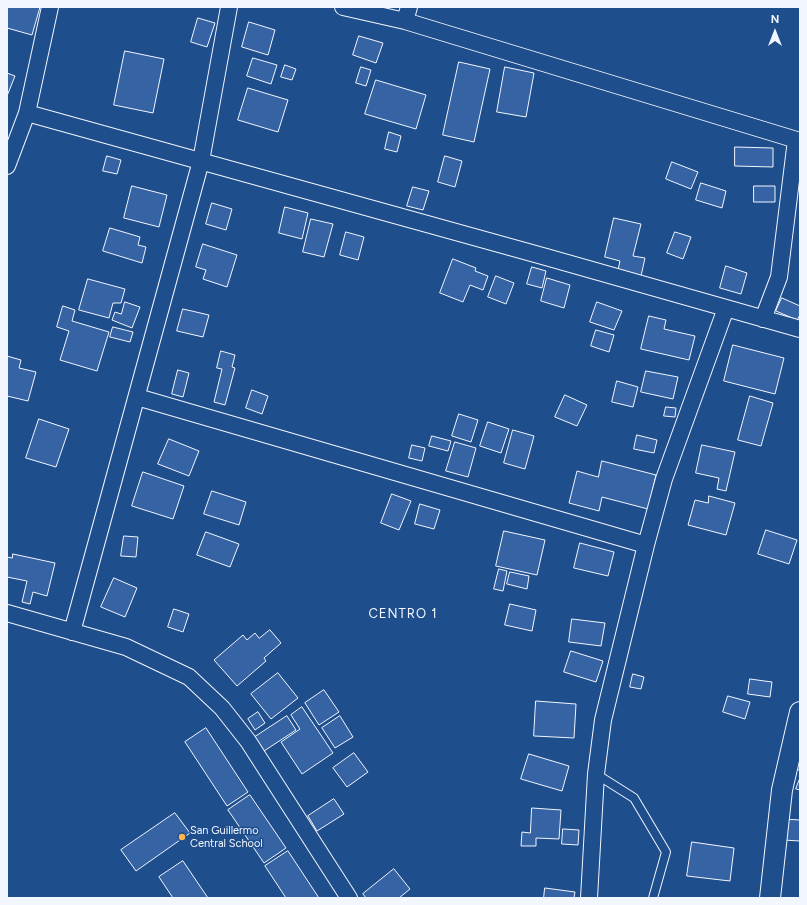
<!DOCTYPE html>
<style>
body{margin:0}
#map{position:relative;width:807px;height:905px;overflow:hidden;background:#1f4e8c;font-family:Figtree,sans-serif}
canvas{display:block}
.frame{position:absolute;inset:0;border:8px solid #f2f6ff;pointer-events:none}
.north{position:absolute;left:755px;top:12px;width:40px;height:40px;-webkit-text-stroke:3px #1f4e8c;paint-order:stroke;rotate:0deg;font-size:11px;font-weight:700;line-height:16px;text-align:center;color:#f2f6ff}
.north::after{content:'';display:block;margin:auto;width:14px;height:18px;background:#f2f6ff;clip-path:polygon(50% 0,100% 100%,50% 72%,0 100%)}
</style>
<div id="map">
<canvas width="807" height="905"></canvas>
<div class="frame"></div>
<div class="north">N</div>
</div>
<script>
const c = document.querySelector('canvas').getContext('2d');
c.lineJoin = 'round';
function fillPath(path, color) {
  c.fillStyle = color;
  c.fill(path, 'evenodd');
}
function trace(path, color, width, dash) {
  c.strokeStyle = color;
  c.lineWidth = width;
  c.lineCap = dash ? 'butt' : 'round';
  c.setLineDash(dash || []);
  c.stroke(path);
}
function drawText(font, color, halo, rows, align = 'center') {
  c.font = font + ' Figtree,sans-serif';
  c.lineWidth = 3;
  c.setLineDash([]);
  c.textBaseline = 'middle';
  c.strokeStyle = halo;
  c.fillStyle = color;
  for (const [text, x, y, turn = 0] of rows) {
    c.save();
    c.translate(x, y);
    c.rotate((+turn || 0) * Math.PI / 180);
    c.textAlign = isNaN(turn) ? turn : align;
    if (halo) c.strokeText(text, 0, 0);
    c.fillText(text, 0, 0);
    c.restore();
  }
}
const building = new Path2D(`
 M 7,7 L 40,7 L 32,35 L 7,28 Z
 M 198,18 L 215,23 L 207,47 L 191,42 Z
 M 249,22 L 275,30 L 268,55 L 242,47 Z
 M 359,36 L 383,43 L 376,63 L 353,55 Z
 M 125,51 L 164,59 L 153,113 L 114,105 Z
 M 253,58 L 277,65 L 271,84 L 247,76 Z
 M 459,62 L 490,69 L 474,142 L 443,135 Z
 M 285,65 L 296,69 L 292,80 L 281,77 Z
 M 361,67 L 371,70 L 366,86 L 356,83 Z
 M 505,67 L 534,73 L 526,117 L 497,112 Z
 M 7,73 L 15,76 L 7,96 Z
 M 376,80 L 426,95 L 416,129 L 365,114 Z
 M 248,88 L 288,100 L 278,132 L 238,120 Z
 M 389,132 L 401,136 L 397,152 L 385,149 Z
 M 735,147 L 773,148 L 773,167 L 735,166 Z
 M 107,156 L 121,160 L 117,174 L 103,171 Z
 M 445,156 L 462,161 L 455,187 L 438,182 Z
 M 672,162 L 698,172 L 691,189 L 666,179 Z
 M 701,183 L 726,191 L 722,208 L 696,200 Z
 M 132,186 L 167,195 L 159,227 L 124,218 Z
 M 754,186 L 775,186 L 775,202 L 754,202 Z
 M 413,187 L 429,191 L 423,210 L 407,206 Z
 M 212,203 L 232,209 L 226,230 L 206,224 Z
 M 285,207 L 308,213 L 302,239 L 279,233 Z
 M 614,218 L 641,224 L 633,256 L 645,258 L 641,276 L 618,270 L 620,261 L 605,257 Z
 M 311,219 L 333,224 L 324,257 L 303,252 Z
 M 110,228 L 140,237 L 138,245 L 146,247 L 142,263 L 103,251 Z
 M 346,232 L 364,237 L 358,260 L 340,255 Z
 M 675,232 L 691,237 L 683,259 L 667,253 Z
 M 203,244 L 237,255 L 227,287 L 203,279 L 206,270 L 196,267 Z
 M 453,259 L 476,268 L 475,271 L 488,276 L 483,290 L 470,285 L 463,302 L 440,293 Z
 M 726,266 L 747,273 L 741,294 L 720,288 Z
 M 532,267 L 546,271 L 542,288 L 527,284 Z
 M 496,276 L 514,283 L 506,304 L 488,297 Z
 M 547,278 L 570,285 L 564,308 L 541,301 Z
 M 88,279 L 125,289 L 121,303 L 113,303 L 109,318 L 79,310 Z
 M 782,298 L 800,306 L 800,315 L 797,320 L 776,311 Z
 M 125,302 L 140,307 L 132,328 L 112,320 L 115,312 L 121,314 Z
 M 597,302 L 622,311 L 614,330 L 590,322 Z
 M 63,306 L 75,310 L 72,321 L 109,332 L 97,371 L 60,360 L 69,331 L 57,327 Z
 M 183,309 L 209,315 L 203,337 L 177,331 Z
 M 649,316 L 666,320 L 664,329 L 695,336 L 689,360 L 641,349 Z
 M 113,327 L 133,332 L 130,342 L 110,337 Z
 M 596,330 L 614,335 L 609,352 L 591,346 Z
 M 733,345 L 784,358 L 775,394 L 724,381 Z
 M 221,351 L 235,355 L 232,367 L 235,368 L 225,405 L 214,402 L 222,369 L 217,368 Z
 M 7,356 L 21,360 L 19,368 L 36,372 L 28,401 L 7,396 Z
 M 178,370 L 189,373 L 183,397 L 172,394 Z
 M 646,371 L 678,377 L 673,399 L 641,392 Z
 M 617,381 L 638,387 L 633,407 L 612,402 Z
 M 252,390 L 268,396 L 262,414 L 246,408 Z
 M 565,395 L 587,405 L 577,426 L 555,417 Z
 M 750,396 L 773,403 L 761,446 L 738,440 Z
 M 666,407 L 676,408 L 675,417 L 664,416 Z
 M 459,414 L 478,420 L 471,442 L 452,436 Z
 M 39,419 L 69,429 L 56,467 L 26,458 Z
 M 488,422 L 509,429 L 501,453 L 480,446 Z
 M 513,430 L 534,436 L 525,469 L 504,463 Z
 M 637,435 L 657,440 L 654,453 L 634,449 Z
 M 432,436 L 451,441 L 448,451 L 429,446 Z
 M 169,439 L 199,451 L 189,476 L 158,464 Z
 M 455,442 L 476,448 L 468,477 L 446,471 Z
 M 412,445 L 425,448 L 422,461 L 409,458 Z
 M 702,445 L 735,452 L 726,491 L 717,489 L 719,478 L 696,473 Z
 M 602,461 L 656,475 L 648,509 L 602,497 L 599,511 L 569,503 L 577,471 L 598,477 Z
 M 143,472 L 184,486 L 173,519 L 132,506 Z
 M 212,491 L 246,502 L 239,525 L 204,514 Z
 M 392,494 L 411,501 L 399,530 L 381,523 Z
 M 709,496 L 735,503 L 726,535 L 688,525 L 695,500 L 708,503 Z
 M 420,504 L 440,510 L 434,529 L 415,524 Z
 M 766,530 L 797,540 L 789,564 L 758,554 Z
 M 504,531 L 545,540 L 537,575 L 496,566 Z
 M 206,532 L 239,544 L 230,567 L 197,555 Z
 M 124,536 L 138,537 L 136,557 L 121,556 Z
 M 580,543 L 614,552 L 608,576 L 574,568 Z
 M 13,554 L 55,563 L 47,596 L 33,592 L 30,604 L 22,602 L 27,581 L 7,577 L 7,557 L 12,558 Z
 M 499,569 L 507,571 L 503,591 L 494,589 Z
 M 510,572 L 529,576 L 527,589 L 507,584 Z
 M 114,578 L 137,588 L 125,617 L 101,607 Z
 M 510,604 L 536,610 L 532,631 L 505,625 Z
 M 174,609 L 189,614 L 183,632 L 168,627 Z
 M 572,619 L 605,623 L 601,646 L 569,642 Z
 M 270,630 L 281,643 L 264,658 L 266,661 L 237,686 L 214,660 L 243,635 L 247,640 L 255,633 L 259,638 Z
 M 571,651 L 603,661 L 596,682 L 564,672 Z
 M 278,673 L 298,698 L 271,719 L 251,694 Z
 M 633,674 L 644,677 L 641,689 L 630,687 Z
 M 750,679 L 772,682 L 770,697 L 748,694 Z
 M 324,690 L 339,712 L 319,725 L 305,703 Z
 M 728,696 L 750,702 L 745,719 L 723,712 Z
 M 536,701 L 576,704 L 574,738 L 534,736 Z
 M 302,707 L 333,753 L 302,774 L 281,742 L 300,729 L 291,715 Z
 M 258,712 L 265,723 L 255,730 L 248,719 Z
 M 287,716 L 296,730 L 264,751 L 255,737 Z
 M 340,716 L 353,737 L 335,748 L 322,728 Z
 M 206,728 L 248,792 L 227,806 L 185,742 Z
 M 800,744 L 800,770 L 794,769 Z
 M 354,753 L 368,772 L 347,787 L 333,768 Z
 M 529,754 L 569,766 L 562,791 L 521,779 Z
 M 800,778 L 800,790 L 796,789 Z
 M 250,795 L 286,848 L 264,863 L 228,810 Z
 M 334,799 L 344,814 L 317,831 L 308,816 Z
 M 532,808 L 561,810 L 559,839 L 536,838 L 536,846 L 521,846 L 522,832 L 530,833 Z
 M 175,813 L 190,833 L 136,871 L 121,850 Z
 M 784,819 L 800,820 L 800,841 L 783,840 Z
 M 563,829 L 579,830 L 578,845 L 562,844 Z
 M 692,842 L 734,848 L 730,881 L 687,876 Z
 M 288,851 L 319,898 L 286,898 L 265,866 Z
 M 183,861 L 208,898 L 173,898 L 159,877 Z
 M 394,869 L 410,889 L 399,898 L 366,898 L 363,894 Z
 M 545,888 L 575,892 L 574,898 L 544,898 Z`);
fillPath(building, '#3563a3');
trace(building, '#f2f6ff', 1);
const service = new Path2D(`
 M 596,774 L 634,798 L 666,852 L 653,898`);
const minor = new Path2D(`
 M 343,7 L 405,21 L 800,141
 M 405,21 L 409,7
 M 27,113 L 546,257 L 800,329
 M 7,166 L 27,113 L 50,7
 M 763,319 L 779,277 L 796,140
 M 137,397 L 646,545
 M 7,613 L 126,647 L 189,677 L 222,708 L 248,741 L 349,898
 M 72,632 L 201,161 L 229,7
 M 589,898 L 596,774 L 603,720 L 646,545 L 664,479 L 726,308`);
const tertiary = new Path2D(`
 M 770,898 L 782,790 L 800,712`);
trace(service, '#f2f6ff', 10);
trace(minor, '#f2f6ff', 18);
trace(tertiary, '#f2f6ff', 22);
trace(service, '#1f4e8c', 8);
trace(minor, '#1f4e8c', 16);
trace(tertiary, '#1f4e8c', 20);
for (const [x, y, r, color] of [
 [182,837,4,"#ffb74d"]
]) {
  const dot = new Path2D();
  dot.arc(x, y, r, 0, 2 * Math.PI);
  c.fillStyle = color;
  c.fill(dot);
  trace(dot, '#1f4e8c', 1.5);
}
drawText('11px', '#f2f6ff', '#1f4e8c', [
 ["San Guillermo",190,831],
 ["Central School",190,844]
], 'left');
c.letterSpacing = '1px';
drawText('13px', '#f2f6ff', '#1f4e8c', [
 ["CENTRO 1",403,614]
]);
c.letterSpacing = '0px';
</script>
